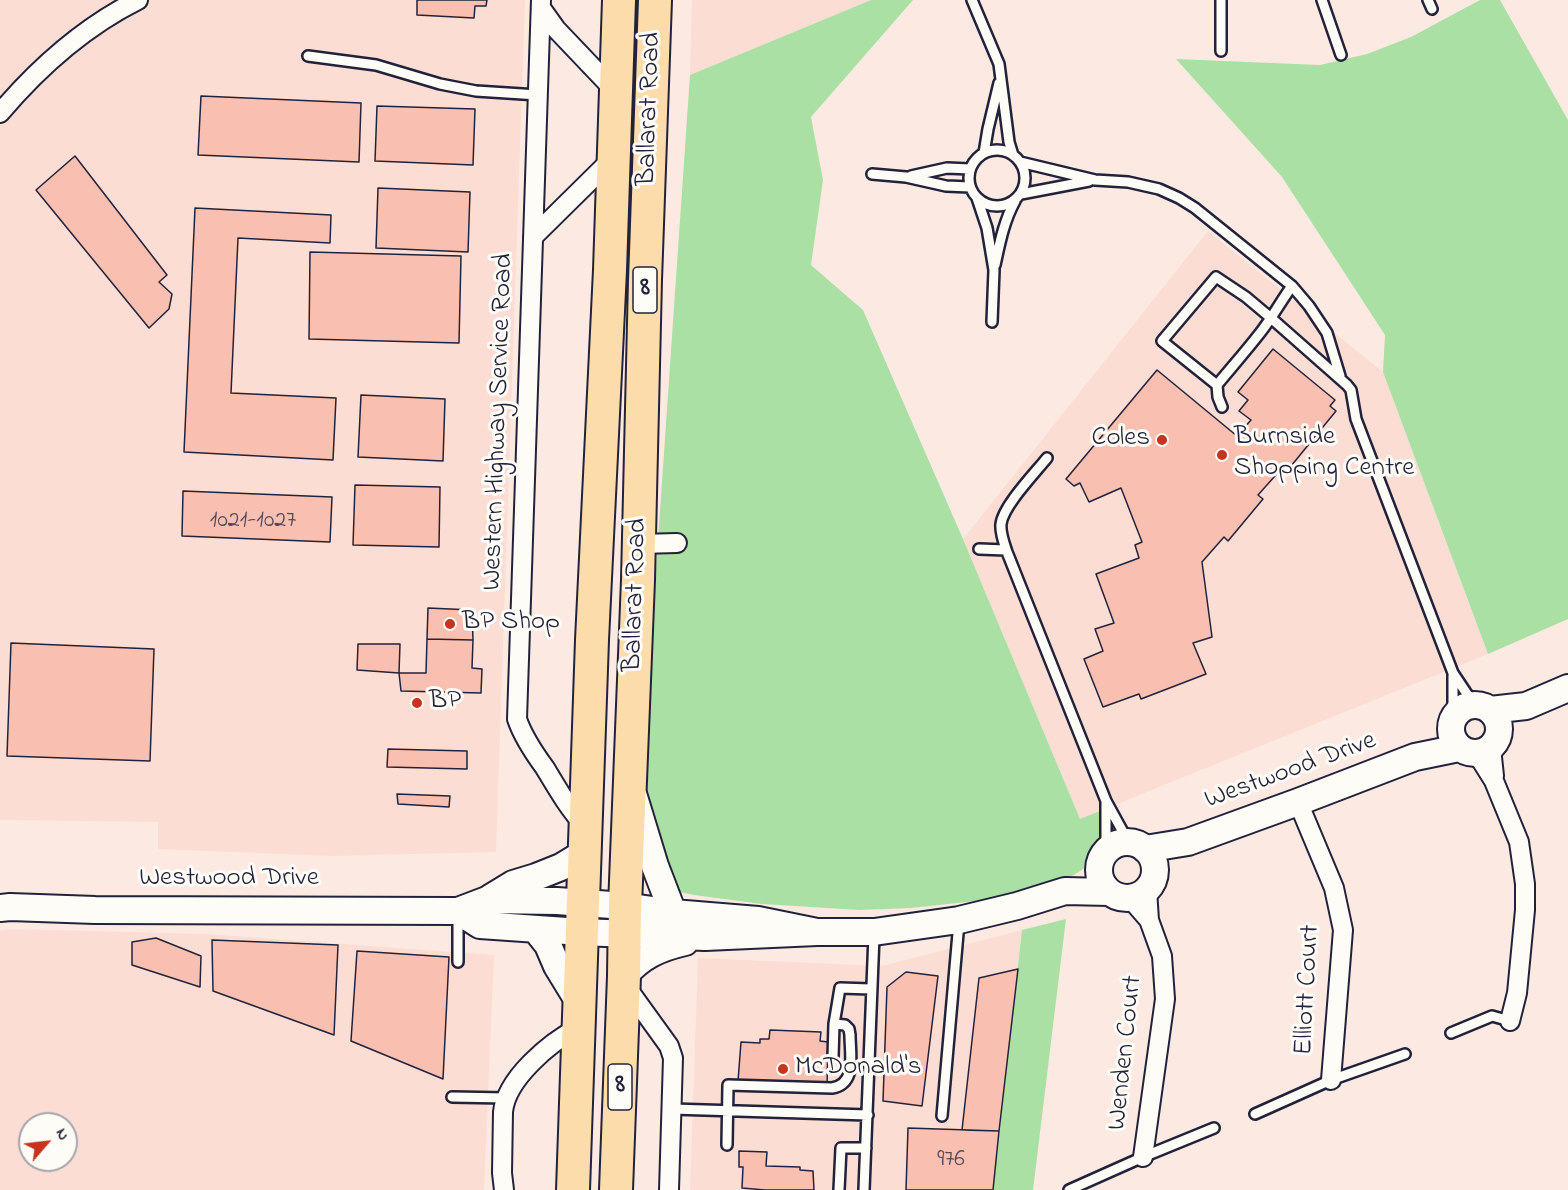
<!DOCTYPE html>
<style>
body{margin:0}
#map{position:relative;width:1568px;height:1190px;overflow:hidden;background:#fceae2;font-family:"Indie Flower",sans-serif}
canvas{display:block}
.north{position:absolute;left:18px;top:1112px;width:60px;height:60px;box-sizing:border-box;background:#fdfcf7;border:2px solid #a5a5ac;border-radius:50%;rotate:62deg;font-size:16px;font-weight:700;line-height:24px;text-align:center;color:#22223b}
.north::after{content:'';display:block;margin:auto;width:21px;height:27px;background:#c8321e;clip-path:polygon(50% 0,100% 100%,50% 72%,0 100%)}
</style>
<div id="map">
<canvas width="1568" height="1190"></canvas>
<div class="north">N</div>
</div>
<script>
const c = document.querySelector('canvas').getContext('2d');
c.lineJoin = 'round';
function fillPath(path, color) {
  c.fillStyle = color;
  c.fill(path, 'evenodd');
}
function trace(path, color, width, dash) {
  c.strokeStyle = color;
  c.lineWidth = width;
  c.lineCap = dash ? 'butt' : 'round';
  c.setLineDash(dash || []);
  c.stroke(path);
}
function drawText(font, color, halo, rows, align = 'center') {
  c.font = font + ' "Indie Flower",sans-serif';
  c.lineWidth = 6;
  c.setLineDash([]);
  c.textBaseline = 'middle';
  c.strokeStyle = halo;
  c.fillStyle = color;
  for (const [text, x, y, turn = 0] of rows) {
    c.save();
    c.translate(x, y);
    c.rotate((+turn || 0) * Math.PI / 180);
    c.textAlign = isNaN(turn) ? turn : align;
    if (halo) c.strokeText(text, 0, 0);
    c.fillText(text, 0, 0);
    c.restore();
  }
}
fillPath(new Path2D(`
 M 0,0 L 525,0 L 496,852 L 332,856 L 158,849 L 158,822 L 0,820 Z
 M 692,0 L 871,0 L 690,75 Z
 M 1208,231 L 1383,372 L 1488,654 L 1080,819 L 963,539 Z
 M 14,929 L 206,934 L 494,955 L 484,1190 L 0,1190 L 0,930 ZM 30,1124 L 66,1124 L 66,1160 L 30,1160 Z
 M 1022,930 L 993,1190 L 690,1190 L 698,958 L 882,966 Z`), '#fbddd3');
fillPath(new Path2D(`
 M 871,0 L 913,0 L 811,117 L 823,180 L 811,265 L 863,310 L 963,539 L 1080,819 L 1100,811 C 1106,844 1101,860 1072,876 L 985,900 L 911,908 L 859,910 L 762,904 L 694,895 L 679,892 L 667,881 L 641,787 L 690,75 Z
 M 1480,0 L 1500,0 L 1568,120 L 1568,619 L 1488,654 L 1383,372 L 1385,335 L 1282,177 L 1176,59 L 1320,65 L 1367,54 L 1411,37 Z
 M 1066,919 L 1033,1190 L 993,1190 L 1022,930 Z`), '#aae0a3');
const building = new Path2D(`
 M 417,0 L 487,0 L 486,6 L 475,6 L 474,18 L 417,15 Z
 M 201,96 L 361,103 L 359,162 L 198,155 Z
 M 377,106 L 475,109 L 473,165 L 375,161 Z
 M 75,156 L 167,275 L 159,282 L 172,294 L 169,309 L 149,328 L 36,190 Z
 M 378,188 L 470,192 L 468,252 L 376,248 Z
 M 195,208 L 331,215 L 330,243 L 238,238 L 231,393 L 336,398 L 333,460 L 184,452 Z
 M 310,252 L 461,256 L 459,343 L 309,339 Z
 M 1273,349 L 1335,400 L 1330,406 L 1336,411 L 1287,471 L 1283,467 L 1258,495 L 1263,499 L 1228,541 L 1224,537 L 1202,562 L 1212,637 L 1193,643 L 1206,674 L 1141,699 L 1139,694 L 1103,707 L 1084,659 L 1103,651 L 1095,629 L 1114,623 L 1096,574 L 1139,558 L 1135,545 L 1142,542 L 1121,488 L 1089,502 L 1080,483 L 1074,486 L 1066,479 L 1157,370 L 1237,436 L 1251,420 L 1239,411 L 1248,400 L 1238,392 Z
 M 361,395 L 445,399 L 443,461 L 358,457 Z
 M 355,485 L 440,487 L 439,547 L 353,545 Z
 M 183,491 L 332,497 L 330,542 L 182,536 Z
 M 428,608 L 472,610 L 473,640 L 427,639 Z
 M 427,639 L 473,640 L 472,668 L 482,669 L 481,693 L 401,691 L 399,673 L 426,673 Z
 M 11,643 L 154,649 L 150,761 L 7,756 Z
 M 358,644 L 400,644 L 399,673 L 357,670 Z
 M 388,749 L 467,751 L 467,769 L 387,767 Z
 M 397,794 L 450,796 L 449,807 L 398,804 Z
 M 156,938 L 201,956 L 200,987 L 132,965 L 132,942 Z
 M 212,940 L 338,945 L 334,1035 L 213,991 Z
 M 357,951 L 449,957 L 443,1079 L 351,1041 Z
 M 1018,969 L 999,1131 L 962,1130 L 979,978 Z
 M 906,972 L 938,976 L 922,1106 L 883,1101 L 887,987 Z
 M 770,1030 L 821,1032 L 820,1041 L 828,1042 L 827,1087 L 771,1082 L 738,1081 L 741,1042 L 760,1043 L 760,1039 L 769,1039 Z
 M 908,1128 L 999,1131 L 993,1190 L 906,1190 Z
 M 739,1151 L 767,1152 L 766,1166 L 800,1167 L 800,1170 L 813,1171 L 814,1190 L 765,1190 L 742,1188 L 743,1167 L 739,1167 Z`);
fillPath(building, '#f9bfb0');
trace(building, '#22223b', 1.5);
const lane = new Path2D(`
 M 972,0 L 999,64 L 1009,142 L 1013,155
 M 1322,0 L 1341,55
 M 1428,0 L 1432,9
 M 1221,51 L 1221,0
 M 308,56 L 376,65 L 440,84 L 476,91 L 538,95
 M969 178a28 28 0 1 1 56 0a28 28 0 1 1-56 0Z
 M 984,153 L 988,129 L 999,83
 M 1020,162 L 1095,180 L 1128,182 L 1159,189 L 1179,198 L 1195,208 L 1292,286 L 1309,306 L 1327,333 L 1340,376
 M 872,174 L 906,177 L 946,186 L 970,187
 M 911,176 L 947,168 L 970,169
 M 1021,194 L 1089,181
 M 977,198 L 987,228 L 994,270 L 992,322
 M 995,265 C 1000,242 1004,221 1015,201
 M 1292,286 C 1281,301 1272,318 1260,333 C 1246,351 1231,368 1217,385 L 1162,341 L 1216,277 L 1246,297 L 1271,318 L 1347,385 L 1351,390 L 1356,419 L 1453,673 L 1467,694 L 1479,705
 M 1217,385 L 1218,397 L 1222,407
 M 1047,458 C 1035,473 1003,506 1001,524 C 1000,533 1004,543 1007,552 L 1106,801 L 1129,843
 M 979,549 L 1006,550
 M 1453,675 L 1453,718
 M 1106,803 L 1106,852
 M 458,962 L 458,917
 M 1451,1033 L 1492,1016 L 1510,1021
 M 833,1057 L 834,1024 L 840,988 L 871,989
 M 452,1097 L 506,1098
 M 672,1109 L 868,1115
 M 1255,1114 L 1331,1080 L 1405,1054
 M 942,1116 L 959,922
 M 727,1145 L 728,1085 L 832,1088 C 857,1084 850,1055 850,1035 L 849,1029 L 845,1025 L 834,1024
 M 839,1190 L 841,1148 L 866,1148
 M 864,1190 L 874,935
 M 1069,1190 L 1143,1157 L 1214,1128`);
const street = new Path2D(`
 M 541,0 L 517,719 C 523,737 534,753 545,768 C 557,788 569,809 585,826
 M 541,8 L 556,29 L 616,92
 M 0,113 C 39,67 84,27 138,0
 M 533,237 L 613,158
 M 639,544 L 677,543
 M 1491,748 L 1494,776
 M 1477,754 L 1494,781 L 1519,842 L 1525,884 L 1525,910 L 1517,993 L 1510,1021
 M 1298,802 L 1334,888 L 1343,930 L 1331,1080
 M 1130,898 L 1149,920
 M 625,985 L 669,1046 L 673,1058 L 669,1190
 M 1143,1157 L 1165,999 L 1162,956 L 1149,920 L 1147,890
 M 504,1190 L 502,1173 L 503,1112 C 506,1079 550,1042 578,1028`);
const secondary = new Path2D(`
 M1451 729a24 24 0 1 1 48 0a24 24 0 1 1-48 0Z
 M 1490,710 L 1526,706 L 1568,688
 M 634,797 L 655,866 L 673,913
 M1099 870a28 28 0 1 1 56 0a28 28 0 1 1-56 0Z
 M 1145,849 L 1188,842 L 1298,802 L 1415,757 L 1459,748
 M 490,898 L 513,884 L 536,877 L 561,867 L 584,853
 M 0,908 L 10,907 L 95,910 L 458,911 L 487,900 L 557,901 L 625,906 L 673,913 L 758,920 L 817,932
 M 458,911 L 480,925 L 581,932 L 705,937 L 817,932 L 874,932 L 959,920 L 1017,906 L 1065,891 L 1109,892
 M 536,930 L 548,945 L 557,966 L 579,1002
 M 624,976 C 641,956 659,948 685,942`);
const highway = new Path2D(`
 M 573,1190 L 592,640 L 610,270 L 619,0
 M 616,1190 L 624,976 L 625,906 L 638,580 L 645,280 L 655,0`);
trace(lane, '#22223b', 14);
trace(street, '#22223b', 22);
trace(secondary, '#22223b', 30);
trace(highway, '#22223b', 36);
trace(lane, '#fdfcf7', 9);
trace(street, '#fdfcf7', 18);
trace(secondary, '#fdfcf7', 26);
trace(highway, '#fddcac', 32);
for (const [x, y, r, color] of [
 [1162,440,6,"#c8321e"],
 [1222,455,6,"#c8321e"],
 [450,624,6,"#c8321e"],
 [417,703,6,"#c8321e"],
 [783,1069,6,"#c8321e"]
]) {
  const dot = new Path2D();
  dot.arc(x, y, r, 0, 2 * Math.PI);
  c.fillStyle = color;
  c.fill(dot);
  trace(dot, '#fdfcf7', 2);
}
drawText('24px', '#584958', null, [
 ["1021-1027",253,522],
 ["976",951,1161]
]);
for (const [x, y, w] of [
 [645,290,24],
 [620,1087,24]
]) {
  const box = new Path2D();
  box.roundRect(x - w / 2, y - 23, w, 46, 4.5);
  c.fillStyle = '#fdfcf7';
  c.fill(box);
  trace(box, '#22223b', 1.5);
}
drawText('bold 26px', '#22223b', null, [
 ["8",645,290],
 ["8",620,1087]
]);
drawText('27px', '#22223b', '#fdfcf7', [
 ["Ballarat Road",651,109,-88],
 ["Western Highway Service Road",500,422,-88],
 ["Ballarat Road",637,595,-88],
 ["Westwood Drive",1291,772,-20],
 ["Westwood Drive",229,880],
 ["Elliott Court",1309,990,-87],
 ["Wenden Court",1127,1053,-84]
]);
drawText('27px', '#22223b', '#fdfcf7', [
 ["Burnside",1234,439],
 ["Shopping Centre",1234,470],
 ["Coles",1150,440,"right"],
 ["BP Shop",462,624],
 ["BP",429,703],
 ["McDonald's",795,1069]
], 'left');
</script>
